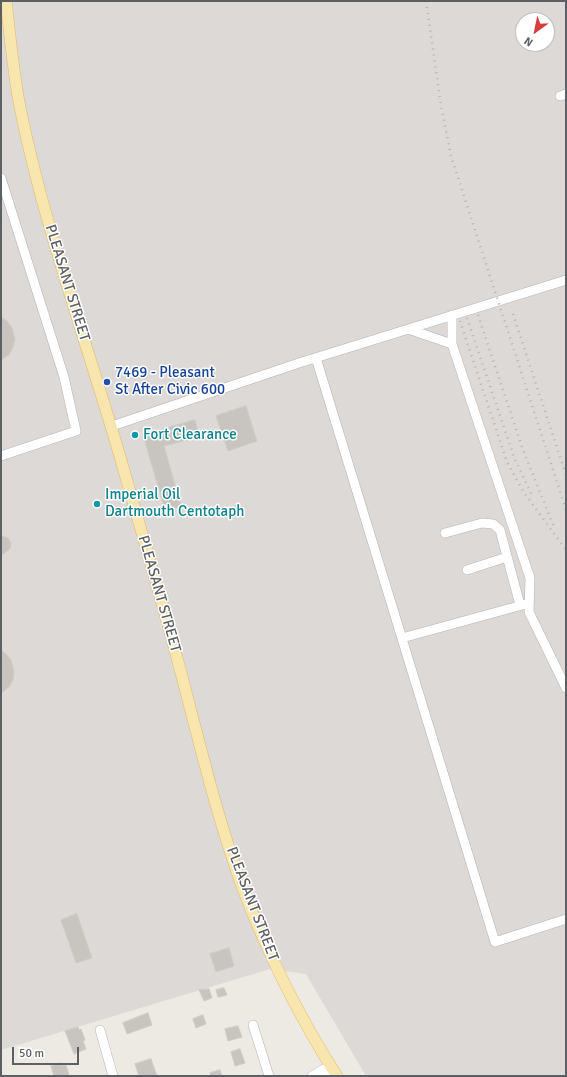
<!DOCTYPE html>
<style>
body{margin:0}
#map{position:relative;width:567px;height:1077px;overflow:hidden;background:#edeae4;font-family:Signika,sans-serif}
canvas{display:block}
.frame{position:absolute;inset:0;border:2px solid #5c5f63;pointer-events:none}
.north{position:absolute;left:515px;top:12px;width:40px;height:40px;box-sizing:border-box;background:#fff;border:1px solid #bebfc1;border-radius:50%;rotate:213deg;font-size:11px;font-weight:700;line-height:16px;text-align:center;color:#5c5f63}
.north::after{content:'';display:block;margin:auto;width:14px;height:18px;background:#d93e3e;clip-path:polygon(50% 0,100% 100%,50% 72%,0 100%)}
.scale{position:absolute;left:12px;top:1047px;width:67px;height:18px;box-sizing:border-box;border:2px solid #5c5f63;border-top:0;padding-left:5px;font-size:12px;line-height:14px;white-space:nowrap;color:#5c5f63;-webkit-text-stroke:3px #fff;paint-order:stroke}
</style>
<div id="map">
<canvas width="567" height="1077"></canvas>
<div class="frame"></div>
<div class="north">N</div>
<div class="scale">50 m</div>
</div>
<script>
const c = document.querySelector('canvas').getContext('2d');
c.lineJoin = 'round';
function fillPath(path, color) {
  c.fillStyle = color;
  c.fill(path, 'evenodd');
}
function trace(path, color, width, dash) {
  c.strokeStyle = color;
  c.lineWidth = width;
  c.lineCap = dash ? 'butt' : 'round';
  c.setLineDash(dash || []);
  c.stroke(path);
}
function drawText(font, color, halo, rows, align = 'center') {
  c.font = font + ' Signika,sans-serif';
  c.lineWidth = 3;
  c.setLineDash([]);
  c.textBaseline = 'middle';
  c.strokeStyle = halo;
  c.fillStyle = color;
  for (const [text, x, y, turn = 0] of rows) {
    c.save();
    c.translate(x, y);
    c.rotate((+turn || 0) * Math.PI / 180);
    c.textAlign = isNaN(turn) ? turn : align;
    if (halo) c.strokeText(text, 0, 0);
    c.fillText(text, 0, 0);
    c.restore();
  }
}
fillPath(new Path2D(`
 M 1,1 L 566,1 L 566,1076 L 366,1076 L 306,974 L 270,969 L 1,1050 ZM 523,20 L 547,20 L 547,44 L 523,44 Z`), '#dcd9d6');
const building = new Path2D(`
 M 1,317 L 7,321 L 12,328 L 15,339 L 13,347 L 9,355 L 1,360 Z
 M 246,406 L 257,441 L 228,451 L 216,416 Z
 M 195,420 L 199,437 L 164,446 L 181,506 L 165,510 L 143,435 Z
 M 1,536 L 8,538 L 11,543 L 10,549 L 3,554 L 1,554 Z
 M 1,650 L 6,654 L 11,660 L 14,671 L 13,680 L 9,687 L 1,693 Z
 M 77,914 L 92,958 L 76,963 L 61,920 Z
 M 229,948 L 234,966 L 216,972 L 210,954 Z
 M 224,988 L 227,995 L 218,997 L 216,990 Z
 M 209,989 L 212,998 L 204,1001 L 199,990 Z
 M 148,1013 L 152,1025 L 127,1034 L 123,1023 Z
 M 203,1015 L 206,1024 L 196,1028 L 193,1019 Z
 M 238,1026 L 242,1037 L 228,1041 L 225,1029 Z
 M 78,1027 L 79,1030 L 81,1029 L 85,1040 L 83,1041 L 86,1049 L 74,1054 L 65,1031 Z
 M 240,1049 L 245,1063 L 235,1066 L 231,1052 Z
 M 151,1059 L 157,1076 L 139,1076 L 135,1064 Z
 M 61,1063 L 62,1066 L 66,1065 L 69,1075 L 54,1076 L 51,1066 Z
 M 220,1070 L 222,1076 L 211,1076 L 210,1073 Z`);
fillPath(building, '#c8c5c0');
trace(building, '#d1cbc3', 1);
const minor = new Path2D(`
 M 560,96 L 566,94
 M 1,178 L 64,377 L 76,431 L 1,456
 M 408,329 L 452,344 L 452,315
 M 452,344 L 530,578 L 529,612 L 566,688
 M 316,358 L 495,942 L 566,919
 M 112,426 L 299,363 L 566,280
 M 445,533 L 482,523 L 493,524 L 500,530 L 520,605
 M 467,570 L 507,557
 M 402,638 L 526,604
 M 253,1025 L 269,1076
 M 100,1030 L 113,1076
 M 312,1076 L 324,1069 L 329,1076`);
const major = new Path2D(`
 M 6,1 C 10,35 13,69 19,102 C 44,229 90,350 125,474 C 142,534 160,594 176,654 C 197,732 215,812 243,889 C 268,954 299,1017 337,1076`);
trace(minor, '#b1b4b7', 10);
trace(major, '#e4b765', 12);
trace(minor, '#fff', 9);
trace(major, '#f7e6ae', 11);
trace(new Path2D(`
 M 426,1 L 441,105 L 451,156 L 566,510
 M 513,314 L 566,475
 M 478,315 L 523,450 L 554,527
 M 467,318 L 514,457 L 533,498
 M 460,321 L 507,462 L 523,491 L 566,550`), '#b2b3b3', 2.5, [1, 5]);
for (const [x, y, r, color] of [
 [107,382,4,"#1a4fb4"],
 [135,435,4,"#0f9aa8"],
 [97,504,4,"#0f9aa8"]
]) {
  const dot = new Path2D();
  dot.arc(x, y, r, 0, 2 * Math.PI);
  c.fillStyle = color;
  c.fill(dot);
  trace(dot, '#fff', 1.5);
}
drawText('15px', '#5c5f63', '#fff', [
 ["PLEASANT STREET",67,283,73],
 ["PLEASANT STREET",159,594,74],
 ["PLEASANT STREET",252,904,69]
]);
drawText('15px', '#164399', '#fff', [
 ["7469 - Pleasant",115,373],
 ["St After Civic 600",115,390]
], 'left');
drawText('15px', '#0d838f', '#fff', [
 ["Fort Clearance",143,435],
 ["Imperial Oil",105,495],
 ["Dartmouth Centotaph",105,512]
], 'left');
</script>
